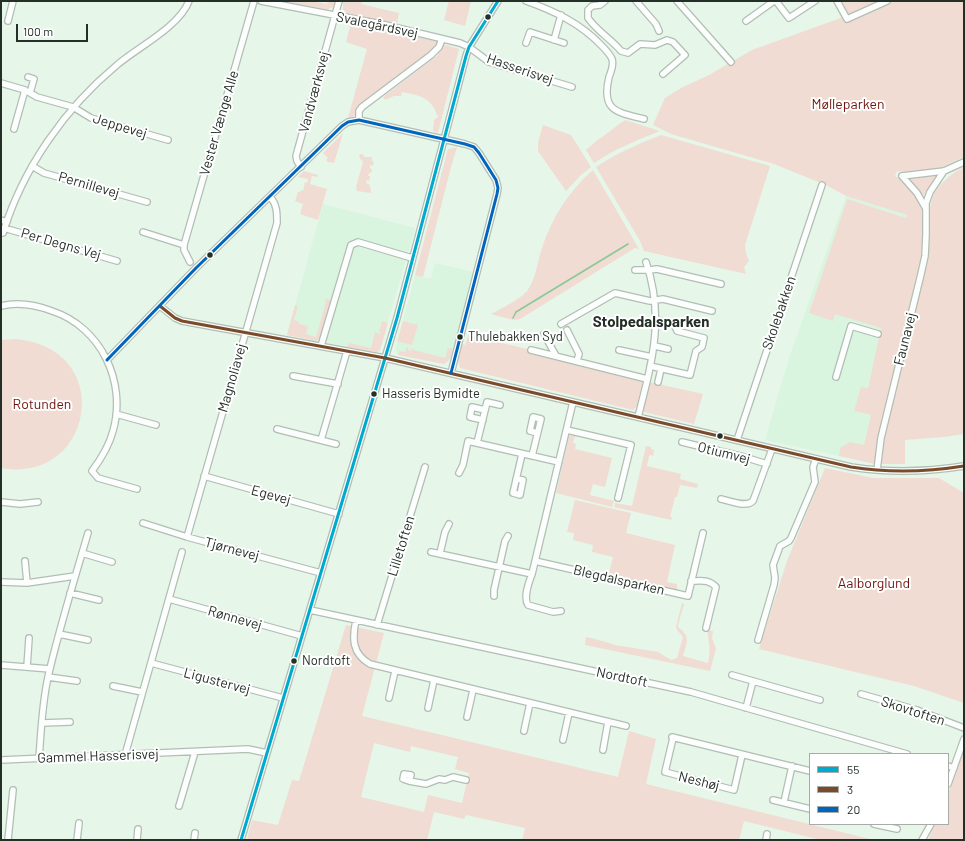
<!DOCTYPE html>
<meta charset="utf-8">
<style>
body{margin:0}
#map{position:relative;width:965px;height:841px;overflow:hidden;background:#e6f6e9;font-family:Barlow,sans-serif}
canvas{display:block}
.frame{position:absolute;inset:0;border:2px solid #243027;pointer-events:none}
.legend{position:absolute;left:809px;top:753px;width:140px;height:72px;box-sizing:border-box;background:#fff;border:1px solid #a7aca9;margin:0;padding:5px 7px;list-style:none;font-size:12px;color:#243027}
.legend li{display:flex;align-items:center;gap:8px;height:20px}
.legend b{width:20px;border:1px solid #a7aca9}
.scale{position:absolute;left:16px;top:24px;width:72px;height:18px;box-sizing:border-box;border:2px solid #243027;border-top:0;padding-left:5px;font-size:12px;line-height:14px;white-space:nowrap;color:#243027;-webkit-text-stroke:3px #fff;paint-order:stroke}
</style>
<div id="map">
<canvas width="965" height="841"></canvas>
<div class="frame"></div>
<ul class="legend">
<li><b style="height:5px;background:#00a9ce"></b>55</li>
<li><b style="height:5px;background:#7a4b2a"></b>3</li>
<li><b style="height:5px;background:#0065bd"></b>20</li>
</ul>
<div class="scale">100 m</div>
</div>
<script>
const c = document.querySelector('canvas').getContext('2d');
c.lineJoin = 'round';
function fillPath(path, color) {
  c.fillStyle = color;
  c.fill(path, 'evenodd');
}
function trace(path, color, width, dash) {
  c.strokeStyle = color;
  c.lineWidth = width;
  c.lineCap = dash ? 'butt' : 'round';
  c.setLineDash(dash || []);
  c.stroke(path);
}
function drawText(font, color, halo, rows, align = 'center') {
  c.font = font + ' Barlow,sans-serif';
  c.lineWidth = 4;
  c.setLineDash([]);
  c.textBaseline = 'middle';
  c.strokeStyle = halo;
  c.fillStyle = color;
  for (const [text, x, y, turn = 0] of rows) {
    c.save();
    c.translate(x, y);
    c.rotate((+turn || 0) * Math.PI / 180);
    c.textAlign = isNaN(turn) ? turn : align;
    if (halo) c.strokeText(text, 0, 0);
    c.fillText(text, 0, 0);
    c.restore();
  }
}
fillPath(new Path2D(`
 M 846,196 L 907,215 L 868,389 L 855,411 L 871,415 L 864,446 L 840,448 L 839,456 L 765,440 L 789,358 Z
 M 323,204 L 415,228 L 408,254 L 358,239 L 353,239 L 349,242 L 346,247 L 320,338 L 316,341 L 287,335 Z
 M 356,246 L 406,260 L 380,350 L 377,352 L 328,343 L 326,340 L 353,248 Z
 M 435,263 L 473,272 L 452,354 L 448,362 L 444,364 L 398,355 L 395,351 L 415,275 L 431,279 Z`), '#daf5df');
fillPath(new Path2D(`
 M 282,1 L 310,1 L 327,4 L 328,1 L 335,1 L 333,7 L 327,10 Z
 M 343,1 L 362,1 L 361,4 L 399,13 L 397,24 L 347,14 L 343,9 Z
 M 449,1 L 471,1 L 465,26 L 444,20 Z
 M 841,1 L 964,1 L 964,157 L 940,168 L 908,172 L 897,171 L 895,176 C 910,184 916,196 923,210 L 930,208 C 931,204 931,199 933,195 C 939,184 952,173 964,167 L 964,434 L 944,437 L 905,440 L 905,464 L 875,464 L 839,456 L 840,448 L 850,442 L 864,445 L 871,415 L 854,411 L 861,387 L 868,388 L 881,328 L 835,314 L 833,321 L 809,313 L 823,272 L 847,199 L 906,218 L 907,215 L 846,196 L 826,185 L 774,164 L 671,134 L 653,125 L 665,98 L 681,88 L 709,75 L 752,50 L 849,15 Z
 M 351,22 L 439,42 L 436,47 L 362,103 L 360,107 L 357,116 L 348,118 L 367,49 L 346,42 Z
 M 443,44 L 459,49 L 439,129 L 437,133 L 433,131 L 434,120 L 438,117 C 431,97 421,96 402,92 L 401,96 L 394,96 L 385,100 L 383,97 L 438,55 L 437,51 Z
 M 625,120 L 660,131 C 637,140 615,149 594,163 L 586,150 C 598,139 612,130 625,120 Z
 M 543,125 L 571,135 L 591,167 L 581,175 L 566,191 L 538,151 L 538,143 Z
 M 343,133 L 334,163 L 328,162 L 326,160 L 328,158 L 323,153 Z
 M 661,135 L 770,166 L 745,245 L 746,253 L 749,261 L 744,267 L 746,274 L 644,251 L 640,241 L 596,167 C 617,153 638,144 661,135 Z
 M 457,147 L 451,167 L 423,277 L 415,275 L 448,149 Z
 M 360,154 L 364,155 L 364,157 L 372,157 L 372,161 L 374,162 L 373,166 L 370,165 L 370,168 L 372,169 L 371,173 L 369,173 L 368,176 L 370,176 L 369,181 L 367,180 L 366,183 L 370,185 L 371,193 L 357,191 L 356,187 L 363,162 L 359,157 Z
 M 593,170 L 639,249 L 635,248 L 520,319 L 513,320 L 491,314 C 500,309 521,299 527,291 C 536,280 537,262 542,248 C 552,217 569,191 593,170 Z
 M 304,171 L 318,175 L 317,177 L 312,176 L 310,184 L 327,189 L 318,220 L 300,214 L 303,204 L 295,201 L 298,192 L 300,192 L 301,190 L 303,191 L 305,182 L 307,183 L 308,179 L 298,177 Z
 M 933,175 L 935,176 L 935,178 L 923,196 L 909,180 L 910,177 Z
 M 326,299 L 331,300 L 321,336 L 318,340 L 316,341 L 287,335 L 295,305 L 298,306 L 294,320 L 299,322 L 299,324 L 308,326 L 306,334 L 316,337 L 326,302 L 325,301 Z
 M 382,321 L 388,323 L 380,350 L 377,352 L 347,347 L 349,343 L 371,348 L 375,332 L 380,334 L 381,332 L 379,332 Z
 M 403,321 L 418,325 L 412,345 L 397,341 Z
 M 469,335 L 527,349 L 532,352 L 643,380 L 637,406 L 633,410 L 460,368 L 458,360 L 462,344 L 465,345 Z
 M 16,339 C 118,349 93,485 1,468 L 1,340 Z
 M 407,347 L 408,347 L 408,350 L 411,351 L 412,348 L 414,350 L 445,358 L 448,348 L 453,349 L 450,359 L 444,364 L 398,355 L 399,351 L 405,352 Z
 M 649,382 L 703,394 L 694,424 L 644,412 L 644,402 Z
 M 571,435 L 576,436 L 574,438 L 573,443 L 576,444 L 575,449 L 612,458 L 605,487 L 593,484 L 590,495 L 614,501 L 612,507 L 556,493 L 569,436 Z
 M 646,446 L 651,447 L 651,449 L 654,450 L 653,456 L 651,455 L 649,456 L 647,466 L 681,474 L 680,479 L 698,484 L 697,488 L 680,485 L 677,497 L 675,497 L 670,517 L 672,517 L 671,520 L 614,507 L 615,503 L 632,506 Z
 M 825,468 L 873,478 L 939,478 L 964,493 L 964,703 L 914,686 L 759,649 L 787,561 Z
 M 575,500 L 631,513 L 626,533 L 675,545 L 667,582 L 677,584 L 677,591 L 605,574 L 606,573 L 609,573 L 613,557 L 592,552 L 593,545 L 573,540 L 574,533 L 567,532 Z
 M 682,603 L 684,604 L 678,625 L 678,627 C 691,636 687,643 683,656 L 708,663 C 711,652 709,640 707,630 L 713,631 L 712,638 L 716,649 L 710,671 L 585,645 L 586,637 C 589,637 613,644 615,645 L 658,652 L 671,660 L 677,658 L 683,637 L 677,630 L 676,627 Z
 M 346,625 L 384,633 L 362,716 L 618,777 L 629,731 L 656,739 L 646,784 L 874,840 L 821,840 L 744,821 L 739,840 L 522,840 L 525,828 L 466,815 L 464,819 L 434,812 L 427,840 L 247,840 L 252,820 L 278,825 L 292,780 L 299,781 ZM 374,743 L 410,752 L 411,746 L 458,757 L 455,769 L 469,773 L 462,803 L 428,795 L 424,812 L 361,797 Z
 M 964,749 L 964,840 L 928,840 L 935,824 L 948,824 L 948,794 Z`), '#f0dcd2');
trace(new Path2D(`
 M 513,318 L 516,312 L 628,244`), '#87c998', 1.5);
const minor = new Path2D(`
 M 261,1 L 381,24 L 460,43 L 469,47 L 489,62 L 572,87
 M 526,1 C 554,11 580,23 601,45 C 605,49 610,54 612,59 C 614,65 611,72 609,77 C 601,111 616,112 644,119
 M 605,1 L 600,5 L 592,6 L 588,10 L 588,18 C 597,31 611,39 621,51 L 628,53 L 640,44 L 655,45 L 667,40 L 673,42 L 685,55 L 663,74
 M 636,1 L 656,24 L 659,31
 M 677,1 L 731,62
 M 776,1 L 789,18 L 815,1
 M 837,1 L 847,19 L 887,1
 M 8,21 L 13,1
 M 746,21 L 774,1
 M 554,40 L 561,15
 M 526,43 L 530,32 L 564,43
 M 28,77 L 34,79 L 30,93
 M 1,83 L 25,90 L 37,97 L 73,107 L 91,118 L 168,140
 M 359,120 L 359,111 L 362,107 L 431,55 L 439,47 L 442,39
 M 14,129 L 25,90
 M 32,166 L 44,173 L 147,202
 M 301,167 L 297,161 L 296,156 L 339,1
 M 902,176 L 944,171 L 964,162
 M 902,176 L 917,193 L 925,207
 M 1,220 L 7,222
 M 4,228 L 117,261
 M 143,232 L 184,245
 M 3,233 C 23,168 65,108 117,65 C 138,47 179,27 189,1
 M 190,262 L 184,250 L 184,245 L 254,1
 M 635,270 L 649,270 L 657,269 L 721,284
 M 1,306 C 17,302 36,305 52,311 C 101,327 127,382 113,431 C 109,446 101,459 92,471 L 98,478 L 137,489
 M 160,306 L 175,318 L 182,321 L 385,358 L 851,467 C 889,473 926,472 964,466
 M 561,324 L 615,293 L 650,301 L 663,299 L 712,311
 M 567,330 L 579,354 L 577,361
 M 544,334 L 556,356
 M 321,346 L 351,245 L 358,242 L 412,258
 M 655,346 L 668,349
 M 531,350 L 647,379
 M 619,350 L 652,357
 M 107,360 L 196,268 L 342,126 L 348,122 L 359,120 L 465,144 L 474,147 L 479,153 L 496,180 L 498,188 L 497,194 L 451,373
 M 650,366 L 690,375 L 696,351 L 702,347 L 704,338 L 677,331 L 674,324 L 656,320
 M 293,376 L 338,384
 M 836,377 L 851,326 L 878,334
 M 658,382 L 661,369
 M 116,414 L 156,425
 M 638,417 C 652,362 665,318 646,262
 M 483,420 L 470,417 L 472,407 L 485,410
 M 277,429 L 336,444
 M 567,430 L 631,445 L 618,498
 M 321,440 L 347,351
 M 737,440 L 822,185
 M 682,442 L 744,457 L 767,464
 M 477,443 L 487,402 L 500,405
 M 532,456 L 541,419 L 533,417 L 530,431 L 537,433
 M 877,470 L 881,438 L 921,274 L 925,256 L 926,235 L 926,203 L 930,192 L 944,171
 M 459,473 L 463,465 L 468,441 L 559,462
 M 204,476 L 339,514
 M 516,479 L 523,480 L 520,495 L 513,493 L 522,454
 M 721,499 C 730,501 746,508 753,501 L 772,449
 M 1,502 L 20,504 L 38,502
 M 143,523 L 187,537 L 321,573
 M 187,537 L 277,223 C 277,213 277,204 270,197
 M 431,552 L 532,574 L 573,402
 M 82,553 L 112,562
 M 440,553 L 445,532 L 449,524
 M 25,561 L 27,583
 M 535,561 L 688,596 L 703,533
 M 532,574 C 529,582 523,597 528,605 L 553,612 L 561,611
 M 691,581 C 701,581 709,579 716,587 L 706,628
 M 1,582 L 27,583 L 75,576
 M 70,593 L 99,600
 M 494,596 L 494,590 L 505,541 L 508,536
 M 169,599 L 302,636
 M 310,610 L 691,692 L 907,754
 M 356,620 C 352,638 352,654 370,664 L 626,726
 M 377,625 L 425,467
 M 59,634 L 88,640
 M 758,640 L 774,585 L 775,578 L 773,565 L 780,546 L 789,541 L 791,538 L 815,482 L 813,467 L 816,459
 M 151,663 L 283,698
 M 1,665 L 50,669
 M 27,667 L 29,638
 M 732,675 L 820,700
 M 48,677 L 77,681
 M 113,686 L 142,692
 M 861,694 L 917,710 L 964,728
 M 389,698 L 395,671
 M 428,708 L 434,680
 M 746,708 L 753,681
 M 467,717 L 473,690
 M 42,723 L 70,722
 M 524,731 L 530,703
 M 672,737 L 810,771
 M 673,738 L 665,772 L 734,790 L 742,755
 M 563,740 L 569,713
 M 603,750 L 608,722
 M 125,755 L 182,552
 M 39,759 C 41,732 42,704 48,677 C 59,629 74,581 88,533
 M 1,760 L 248,749 L 267,753
 M 948,766 L 954,768
 M 409,781 L 403,779 L 404,774 L 411,775 L 409,781 L 426,784 L 439,779 L 445,780 L 453,777 L 466,780
 M 948,784 L 964,739
 M 773,800 L 810,809
 M 784,802 L 792,766
 M 179,806 L 195,752
 M 874,824 L 897,829
 M 8,840 L 13,790
 M 77,840 L 79,823
 M 137,840 L 138,829
 M 194,840 L 195,833
 M 241,840 L 397,318 L 466,56 L 469,47 L 498,1
 M 766,840 L 767,834
 M 922,840 L 931,824`);
trace(minor, '#b2beb4', 8);
trace(minor, '#fbfefc', 5.5);
trace(new Path2D(`
 M 241,840 L 397,318 L 466,56 L 469,47 L 498,1`), '#00a9ce', 3);
trace(new Path2D(`
 M 160,306 L 175,318 L 182,321 L 385,358 L 851,467 C 889,473 926,472 964,466`), '#7a4b2a', 3);
trace(new Path2D(`
 M 107,360 L 196,268 L 342,126 L 348,122 L 359,120 L 465,144 L 474,147 L 479,153 L 496,180 L 498,188 L 497,194 L 451,373`), '#0065bd', 3);
for (const [x, y, r, color] of [
 [488,17,3.5,"#243027"],
 [210,255,3.5,"#243027"],
 [460,337,3.5,"#243027"],
 [374,394,3.5,"#243027"],
 [720,436,3.5,"#243027"],
 [294,661,3.5,"#243027"]
]) {
  const dot = new Path2D();
  dot.arc(x, y, r, 0, 2 * Math.PI);
  c.fillStyle = color;
  c.fill(dot);
  trace(dot, '#fff', 1.5);
}
drawText('13px', '#243027', '#fff', [
 ["Thulebakken Syd",468,337],
 ["Hasseris Bymidte",382,394],
 ["Nordtoft",302,661]
], 'left');
drawText('14px', '#243027', '#fff', [
 ["Svalegårdsvej",377,25,12],
 ["Hasserisvej",520,69,19],
 ["Vandværksvej",314,92,-75],
 ["Vester Vænge Alle",219,123,-74],
 ["Jeppevej",120,126,17],
 ["Pernillevej",89,185,16],
 ["Per Degns Vej",61,244,16],
 ["Skolebakken",779,313,-71],
 ["Faunavej",905,339,-76],
 ["Magnoliavej",232,378,-74],
 ["Otiumvej",724,453,14],
 ["Egevej",271,495,15],
 ["Lilletoften",401,546,-73],
 ["Tjørnevej",232,549,15],
 ["Blegdalsparken",619,580,13],
 ["Rønnevej",235,618,16],
 ["Nordtoft",622,677,12],
 ["Ligustervej",217,681,15],
 ["Skovtoften",913,711,18],
 ["Gammel Hasserisvej",98,756,-2],
 ["Neshøj",699,781,14]
]);
drawText('14px', '#6f130e', '#fff', [
 ["Mølleparken",848,104],
 ["Rotunden",42,404],
 ["Aalborglund",874,583]
]);
drawText('bold 15px', '#243027', '#fff', [
 ["Stolpedalsparken",651,322]
]);
</script>
